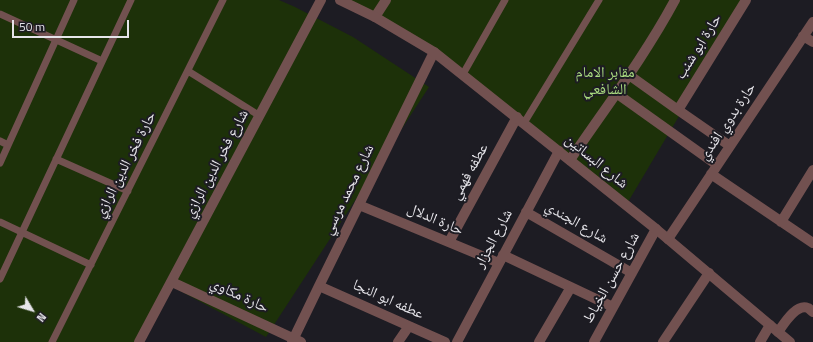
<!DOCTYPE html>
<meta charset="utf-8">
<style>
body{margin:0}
#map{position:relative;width:813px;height:342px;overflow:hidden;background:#1d1c23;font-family:"Titillium Web",sans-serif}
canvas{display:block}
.north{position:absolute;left:12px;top:290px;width:40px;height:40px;-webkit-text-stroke:3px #1d1c23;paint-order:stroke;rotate:128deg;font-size:11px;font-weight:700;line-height:16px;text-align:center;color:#e6e5ea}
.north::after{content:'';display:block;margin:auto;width:14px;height:18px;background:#e6e5ea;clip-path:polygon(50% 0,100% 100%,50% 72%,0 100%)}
.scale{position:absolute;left:12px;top:20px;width:117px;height:18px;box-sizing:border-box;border:2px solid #e6e5ea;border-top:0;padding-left:5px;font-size:12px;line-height:14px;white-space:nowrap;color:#e6e5ea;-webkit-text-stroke:3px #1d1c23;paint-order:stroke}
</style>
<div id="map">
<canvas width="813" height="342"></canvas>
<div class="north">N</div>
<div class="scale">50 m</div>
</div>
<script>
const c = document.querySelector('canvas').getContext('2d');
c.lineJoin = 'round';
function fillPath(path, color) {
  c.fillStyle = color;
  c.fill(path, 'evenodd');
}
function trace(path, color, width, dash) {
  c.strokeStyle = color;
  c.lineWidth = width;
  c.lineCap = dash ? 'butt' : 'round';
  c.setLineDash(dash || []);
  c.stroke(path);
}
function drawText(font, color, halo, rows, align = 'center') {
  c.font = font + ' "Titillium Web","Noto Naskh Arabic",sans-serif';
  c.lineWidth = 4;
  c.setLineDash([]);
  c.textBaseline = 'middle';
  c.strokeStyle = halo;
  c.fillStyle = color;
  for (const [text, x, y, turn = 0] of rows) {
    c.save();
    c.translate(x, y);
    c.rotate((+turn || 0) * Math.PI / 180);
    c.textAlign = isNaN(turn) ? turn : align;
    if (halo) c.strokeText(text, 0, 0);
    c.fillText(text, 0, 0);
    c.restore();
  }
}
fillPath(new Path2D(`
 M 0,0 L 279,0 L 295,7 L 353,37 L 429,87 L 266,337 L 169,285 L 135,342 L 0,342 Z
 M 346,0 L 748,0 L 628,202 L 429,45 Z`), '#1d3109');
trace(new Path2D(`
 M 0,14 L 102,61
 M 188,71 L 260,116
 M 463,74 L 505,0
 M 524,123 L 599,0
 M 0,141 L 8,145
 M 56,159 L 128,191
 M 0,163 L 74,0
 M 0,222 L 91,265
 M 0,279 L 131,0
 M 52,342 L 223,0`), '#725150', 7);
trace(new Path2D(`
 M 375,17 L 386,0
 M 803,36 L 813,42
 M 629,75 L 678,110 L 730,146
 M 616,93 L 717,165
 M 678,110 L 746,0
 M 570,160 C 606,107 645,56 675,0
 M 711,174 L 813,243
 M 359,205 L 499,263
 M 526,212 L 632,273
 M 781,222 L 813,170
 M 668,239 L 813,22
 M 449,242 L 517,117
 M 503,255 L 613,307
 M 172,282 L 301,342
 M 319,286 L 445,342
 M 778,332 C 784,324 796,303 808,308 C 810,309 811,311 813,312
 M 139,342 L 321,0
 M 292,342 L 319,286 L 434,52
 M 398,342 L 409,326
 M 457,342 L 559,151
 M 539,342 L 571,287
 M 594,342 L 656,229
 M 663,342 L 709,273
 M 760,342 L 770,325`), '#725150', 10);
trace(new Path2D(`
 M 340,0 L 375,17 L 434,52 L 656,229 L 790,342`), '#725150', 10);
drawText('15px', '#e6e5ea', '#1d1c23', [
 ["حارة ابو شنب",699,47,-58],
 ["حارة بدوي افندي",728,122,-56],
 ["شارع البساتين",596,162,39],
 ["شارع فخر الدين الرازي",217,164,-62],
 ["حارة فخر الدين الرازي",126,165,-63],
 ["عطفه فهمي",470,172,-61],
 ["شارع محمد مرسي",349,190,-64],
 ["حارة الدلال",435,220,23],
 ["شارع الجندي",576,223,30],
 ["شارع الجزار",494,239,-62],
 ["شارع حسن الخياط",612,278,-61],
 ["حارة مكاوي",239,296,25],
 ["عطفه ابو النجا",388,300,24]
]);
drawText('15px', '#aadc81', '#1d1c23', [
 ["مقابر الامام",605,73],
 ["الشافعي",605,90]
]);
</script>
